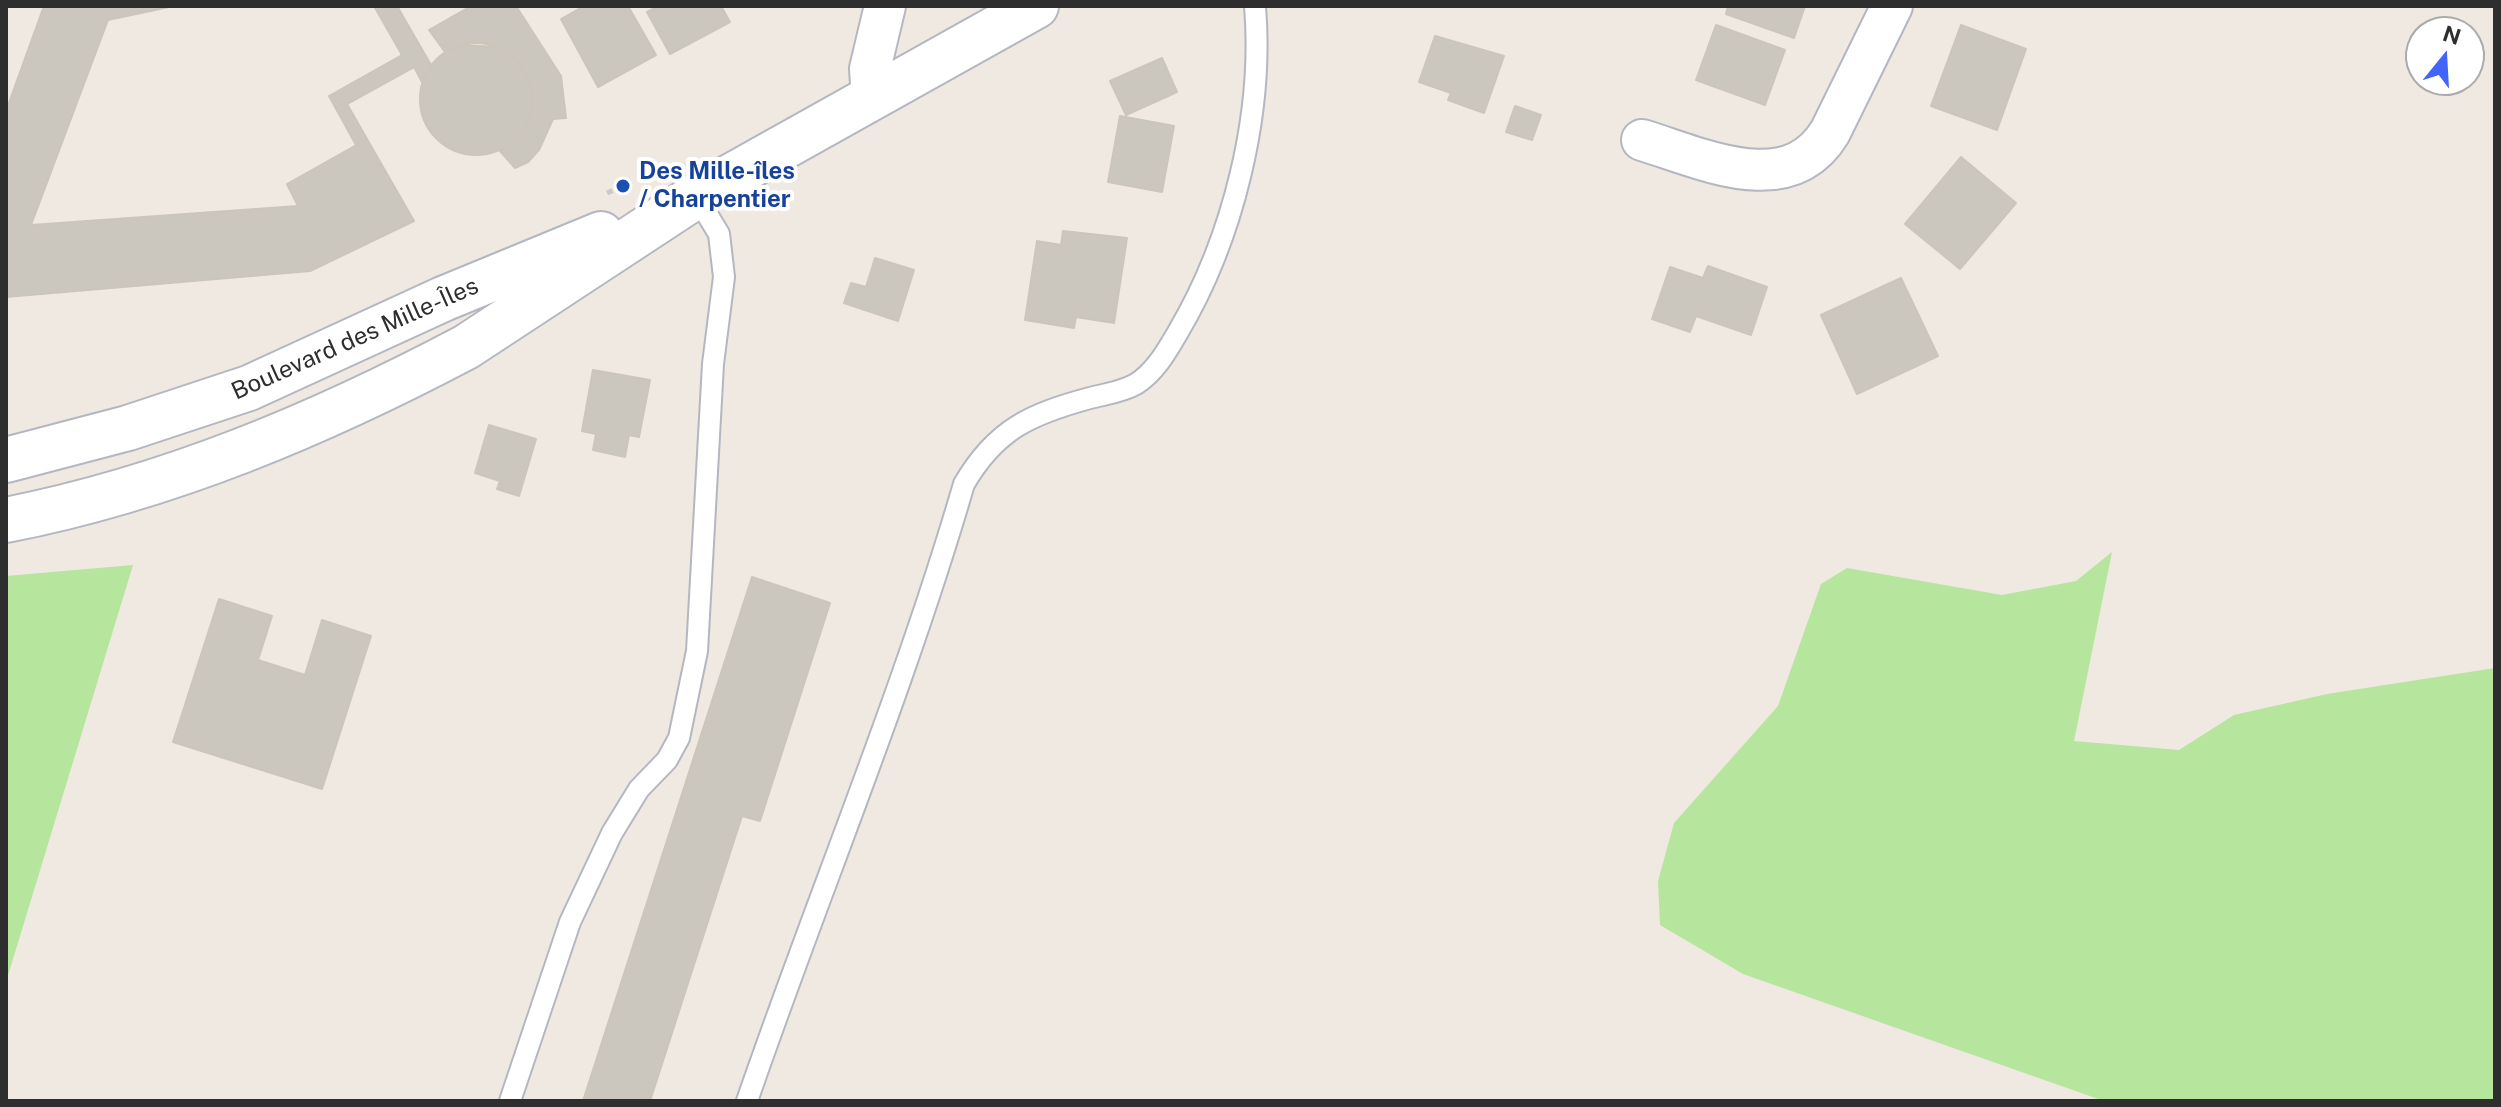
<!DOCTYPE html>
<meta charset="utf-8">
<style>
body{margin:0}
#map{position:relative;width:2501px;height:1107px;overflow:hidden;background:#efe9e1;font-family:"Public Sans",sans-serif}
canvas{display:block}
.frame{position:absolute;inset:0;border:8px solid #2e2e2e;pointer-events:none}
.north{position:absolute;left:2405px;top:16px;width:80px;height:80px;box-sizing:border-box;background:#fff;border:2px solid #ababab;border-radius:50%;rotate:18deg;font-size:22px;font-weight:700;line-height:32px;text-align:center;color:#2e2e2e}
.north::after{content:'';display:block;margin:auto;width:28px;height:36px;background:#4264fb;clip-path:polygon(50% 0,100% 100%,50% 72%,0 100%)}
</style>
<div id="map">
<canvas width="2501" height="1107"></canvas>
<div class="frame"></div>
<div class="north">N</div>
</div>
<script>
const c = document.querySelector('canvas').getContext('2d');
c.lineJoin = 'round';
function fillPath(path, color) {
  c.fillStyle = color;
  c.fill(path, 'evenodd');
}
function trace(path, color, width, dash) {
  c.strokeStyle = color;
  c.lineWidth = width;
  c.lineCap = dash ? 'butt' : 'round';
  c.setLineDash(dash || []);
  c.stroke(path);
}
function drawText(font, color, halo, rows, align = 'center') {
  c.font = font + ' "Public Sans",sans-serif';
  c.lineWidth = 8;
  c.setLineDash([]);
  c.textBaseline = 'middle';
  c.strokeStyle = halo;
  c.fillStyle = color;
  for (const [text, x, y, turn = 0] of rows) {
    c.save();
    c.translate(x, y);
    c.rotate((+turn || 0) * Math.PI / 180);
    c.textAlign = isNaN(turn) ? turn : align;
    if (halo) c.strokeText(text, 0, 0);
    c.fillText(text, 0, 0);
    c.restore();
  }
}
fillPath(new Path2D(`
 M 2112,552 L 2074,741 L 2179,750 L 2234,715 L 2327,694 L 2495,668 L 2495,1101 L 2104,1101 L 1743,974 L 1660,925 L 1658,881 L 1674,823 L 1778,706 L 1821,584 L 1847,568 L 2002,595 L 2076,581 Z
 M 133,565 L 6,982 L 6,576 Z`), '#b6e59e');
const building = new Path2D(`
 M 44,6 L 174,6 L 108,20 L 31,225 L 298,206 L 287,184 L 367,139 L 414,221 L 310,271 L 6,297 L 6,111 Z
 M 374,6 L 397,6 L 431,65 L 422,82 L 414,67 L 347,104 L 367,139 L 356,145 L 329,96 L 402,55 Z
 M 471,6 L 516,6 L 561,76 L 566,118 L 553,119 L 539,150 L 528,162 L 515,168 L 500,151 L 515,140 L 526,125 L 532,108 L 531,89 L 525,72 L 513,58 L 498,47 L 461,45 L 445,52 L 429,30 Z
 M 584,6 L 628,6 L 656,55 L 598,87 L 561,19 Z
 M 659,6 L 721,6 L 730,22 L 670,54 L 647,12 Z
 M 1728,6 L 1805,6 L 1794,38 L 1726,14 Z
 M 1716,25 L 1785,50 L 1765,105 L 1696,80 Z
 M 1961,25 L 2026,49 L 1997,130 L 1931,106 Z
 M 1435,36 L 1504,56 L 1484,113 L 1448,100 L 1451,93 L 1419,82 Z
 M420 99a56 56 0 1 1 112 0a56 56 0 1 1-112 0Z
 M 1162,58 L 1177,92 L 1126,115 L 1110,81 Z
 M 1515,106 L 1541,115 L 1532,140 L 1506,132 Z
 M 1120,116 L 1174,126 L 1162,192 L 1108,182 Z
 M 1961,157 L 2016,203 L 1960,269 L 1905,224 Z
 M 1063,231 L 1127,238 L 1114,323 L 1076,317 L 1074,328 L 1025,320 L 1037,241 L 1061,245 Z
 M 875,258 L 914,270 L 898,321 L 844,303 L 851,283 L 866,287 Z
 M 1708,266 L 1767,287 L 1751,335 L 1696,316 L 1690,332 L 1652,319 L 1670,267 L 1703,278 Z
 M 1901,278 L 1938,356 L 1857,394 L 1821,315 Z
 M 593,370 L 650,380 L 639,437 L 629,435 L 625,457 L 593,450 L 596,434 L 582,431 Z
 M 489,425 L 536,439 L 519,496 L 497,489 L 500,481 L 475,473 Z
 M 752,577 L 830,603 L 760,821 L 742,816 L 650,1101 L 583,1101 Z
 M 219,599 L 272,616 L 258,660 L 305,675 L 322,620 L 371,636 L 322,789 L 173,742 Z`);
fillPath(building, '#cbc7bf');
trace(building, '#cbc5ba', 2);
const lane = new Path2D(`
 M 510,1101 L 570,922 L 612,833 L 639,789 L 667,760 L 679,738 L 697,651 L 713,364 L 724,277 L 719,234 L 696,196
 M 747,1101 C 818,895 903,693 964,484 C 996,429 1031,414 1090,398 C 1106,394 1122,392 1136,384 C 1155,372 1167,351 1178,332 C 1233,239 1264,114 1255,6`);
const street = new Path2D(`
 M 872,97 L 870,69 L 885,6
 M 1642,140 C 1702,158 1788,201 1830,132 L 1892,6`);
const secondary = new Path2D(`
 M 6,460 L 128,428 L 249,388 L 443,299 L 601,234
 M 6,520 C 169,488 320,424 466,347 L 696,196 L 1036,6`);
trace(lane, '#b4b7c1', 24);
trace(street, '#b4b7c1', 44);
trace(secondary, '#b4b7c1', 48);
trace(new Path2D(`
 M 607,193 L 623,186`), '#c9c9c9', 5, [6, 4]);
trace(lane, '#fff', 20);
trace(street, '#fff', 40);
trace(secondary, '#fff', 44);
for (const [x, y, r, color] of [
 [623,186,8,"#1a4fb4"]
]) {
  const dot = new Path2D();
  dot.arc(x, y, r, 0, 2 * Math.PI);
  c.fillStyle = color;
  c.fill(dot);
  trace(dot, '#fff', 3);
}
drawText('bold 24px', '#164399', '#fff', [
 ["Des Mille-îles",639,172],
 ["/ Charpentier",639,200]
], 'left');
drawText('24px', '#2e2e2e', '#fff', [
 ["Boulevard des Mille-Îles",355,339,-24]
]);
</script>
